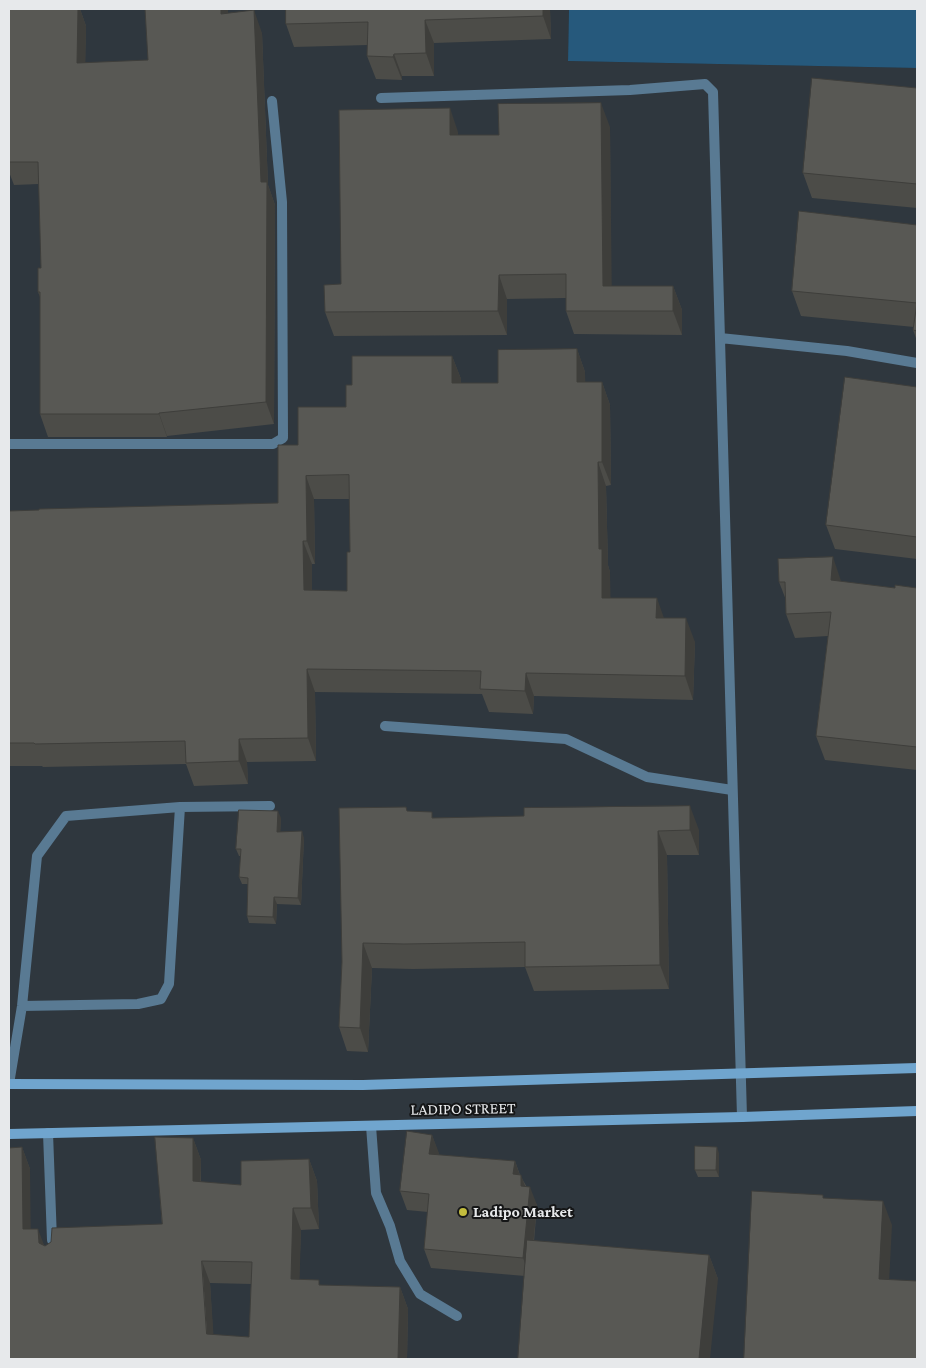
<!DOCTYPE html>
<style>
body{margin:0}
#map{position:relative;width:926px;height:1368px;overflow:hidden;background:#2b2e31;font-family:"Crimson Pro",serif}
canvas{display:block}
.frame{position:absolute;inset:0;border:10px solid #e7e9eb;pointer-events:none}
</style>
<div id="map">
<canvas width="926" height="1368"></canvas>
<div class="frame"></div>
</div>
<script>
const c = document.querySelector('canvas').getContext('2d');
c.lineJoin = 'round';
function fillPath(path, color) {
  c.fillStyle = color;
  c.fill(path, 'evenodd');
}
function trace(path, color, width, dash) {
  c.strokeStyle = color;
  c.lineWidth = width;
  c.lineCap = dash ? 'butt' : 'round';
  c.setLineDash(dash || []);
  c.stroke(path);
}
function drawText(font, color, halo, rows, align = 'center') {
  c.font = font + ' "Crimson Pro",serif';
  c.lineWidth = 4;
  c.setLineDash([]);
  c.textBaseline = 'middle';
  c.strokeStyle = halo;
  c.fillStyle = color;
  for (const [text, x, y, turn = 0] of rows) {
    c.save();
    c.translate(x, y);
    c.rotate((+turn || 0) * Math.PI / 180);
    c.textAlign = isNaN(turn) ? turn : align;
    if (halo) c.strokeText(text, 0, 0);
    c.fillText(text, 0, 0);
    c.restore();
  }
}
fillPath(new Path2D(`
 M 9,9 L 569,9 L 568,61 L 917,68 L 917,1359 L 9,1359 Z`), '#2f373e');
fillPath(new Path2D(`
 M 569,9 L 917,9 L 917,68 L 568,61 Z`), '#26597c');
trace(new Path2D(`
 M 381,98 L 630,90 L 705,84 L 713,92 L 742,1117
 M 720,338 L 847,351 L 917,363
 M 9,444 L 273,444 L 283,438 L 282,202 L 272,101
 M 385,726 L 566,739 L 647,777 L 732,790
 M 22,1006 L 138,1004 L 161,999 L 169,984 L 180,807
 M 9,1084 L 22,1006 L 37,856 L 66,816 L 180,807 L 270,806
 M 371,1126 L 376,1193 L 390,1226 L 400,1261 L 420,1294 L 457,1316
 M 48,1133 L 52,1240`), '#597a93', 10);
trace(new Path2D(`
 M 9,1084 L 363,1085 L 917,1068
 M 9,1134 L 742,1117 L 917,1111`), '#70a5ce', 10);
fillPath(new Path2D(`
 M 9,9 L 80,9 L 86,26 L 85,63 L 148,60 L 228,13 L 262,33 L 268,185 L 275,205 L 274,424 L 167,436 L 167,437 L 48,437 L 40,414 L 40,297 L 38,292 L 41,268 L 39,184 L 14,185 L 9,172 Z
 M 286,9 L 550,9 L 551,39 L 434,43 L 434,76 L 402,76 L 402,80 L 376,79 L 367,56 L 368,45 L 294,47 L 286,24 Z
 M 917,88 L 917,208 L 812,198 L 803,173 Z
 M 610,127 L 611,286 L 673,286 L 682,310 L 682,335 L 574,334 L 566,311 L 566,298 L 507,299 L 507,335 L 334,336 L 325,312 L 341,284 L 458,132 L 458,135 L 499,135 Z
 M 917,225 L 917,341 L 913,330 L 914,327 L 801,316 L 792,291 Z
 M 577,349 L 585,372 L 585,382 L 602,382 L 610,405 L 611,485 L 606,486 L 608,565 L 610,572 L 610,598 L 664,618 L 695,642 L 693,700 L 534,696 L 533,714 L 489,712 L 482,694 L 315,692 L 316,761 L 247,762 L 248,784 L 194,786 L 186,764 L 43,767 L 42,766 L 9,766 L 9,511 L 278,503 L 298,445 L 346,407 L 352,385 L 452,356 L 461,379 L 461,383 L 498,383 ZM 314,499 L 349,499 L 350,552 L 347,591 L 312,590 L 312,564 L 315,564 Z
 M 917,387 L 917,559 L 835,549 L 826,525 Z
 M 779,582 L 841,582 L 895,588 L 917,588 L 917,770 L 825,760 L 816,736 L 828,636 L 795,638 L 786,614 L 786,600 Z
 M 408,811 L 434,818 L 699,830 L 699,855 L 667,855 L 669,989 L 534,991 L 525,967 L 413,969 L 372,968 L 368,1052 L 347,1051 L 339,1027 L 342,962 Z
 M 281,818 L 280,832 L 304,838 L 301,905 L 277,904 L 276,924 L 249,923 L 247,916 L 248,884 L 242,884 L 239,877 L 241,856 L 239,856 L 236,849 Z
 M 432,1135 L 439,1155 L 515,1161 L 520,1175 L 537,1205 L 534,1241 L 709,1255 L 718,1279 L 525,1276 L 431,1268 L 424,1249 L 428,1212 L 407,1210 L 400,1191 Z
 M 193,1138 L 201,1160 L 201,1182 L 241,1185 L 309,1159 L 317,1181 L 319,1229 L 301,1230 L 299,1279 L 321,1285 L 400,1287 L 408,1309 L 407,1359 L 9,1359 L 22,1147 L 30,1169 L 30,1229 L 45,1246 L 162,1224 ZM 210,1283 L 251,1284 L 249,1337 L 213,1335 Z
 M 719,1153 L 719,1177 L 698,1177 L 695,1170 Z`), '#4c4c48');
fillPath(new Path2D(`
 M 78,9 L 80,9 L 86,26 L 85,86 L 77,63 Z
 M 221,9 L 228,9 L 229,37 L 221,14 Z
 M 543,9 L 550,9 L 551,39 L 543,16 Z
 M 254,10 L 262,33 L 268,185 L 275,205 L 274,424 L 266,402 L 261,182 Z
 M 425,20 L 434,43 L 434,76 L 426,53 Z
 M 394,54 L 402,76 L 402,80 L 393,57 Z
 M 601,103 L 610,127 L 612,310 L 603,286 Z
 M 450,108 L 458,132 L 459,159 L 450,135 Z
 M 499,275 L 507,299 L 507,335 L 498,311 Z
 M 673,286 L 682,310 L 682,335 L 673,311 Z
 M 577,349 L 585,372 L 586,405 L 577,382 Z
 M 452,356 L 461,379 L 460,406 L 452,383 Z
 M 602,382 L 610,405 L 611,485 L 602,462 Z
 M 159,413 L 167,436 L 167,437 L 159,414 Z
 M 598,462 L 606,486 L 608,565 L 610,572 L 611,621 L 602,598 L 599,549 Z
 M 306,476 L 314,499 L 315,564 L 307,541 Z
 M 303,541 L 312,564 L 312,613 L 304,590 Z
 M 833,557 L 841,581 L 840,604 L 831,580 Z
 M 657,598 L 665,621 L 656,618 Z
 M 686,618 L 695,642 L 693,700 L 685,676 Z
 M 307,669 L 315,692 L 316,761 L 308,738 Z
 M 526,673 L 534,696 L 533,714 L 525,691 Z
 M 239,739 L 247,762 L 248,784 L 239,761 Z
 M 690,806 L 699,830 L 699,855 L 690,830 Z
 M 278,811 L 281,818 L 280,839 L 277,832 Z
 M 302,831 L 304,838 L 301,905 L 298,898 Z
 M 658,831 L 667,855 L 669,989 L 660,965 Z
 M 274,897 L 277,904 L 276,924 L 273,917 Z
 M 363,943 L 372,968 L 368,1052 L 360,1028 Z
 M 432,1135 L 439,1153 L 436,1173 L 429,1154 Z
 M 193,1138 L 201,1160 L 200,1203 L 193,1181 Z
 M 22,1147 L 30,1169 L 31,1251 L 23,1229 Z
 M 717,1147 L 719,1153 L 719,1177 L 716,1170 Z
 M 309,1159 L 317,1181 L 319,1229 L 311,1208 Z
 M 515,1161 L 521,1179 L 521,1175 L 528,1194 L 527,1204 L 513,1174 Z
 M 530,1187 L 537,1205 L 530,1276 L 523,1258 Z
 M 883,1201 L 892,1225 L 888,1303 L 879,1279 Z
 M 293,1208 L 301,1230 L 299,1300 L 291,1279 Z
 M 38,1229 L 46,1250 L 39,1243 Z
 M 709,1255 L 718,1279 L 710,1359 L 699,1359 Z
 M 202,1261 L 210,1283 L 215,1356 L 207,1334 Z
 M 400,1287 L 408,1309 L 407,1359 L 398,1359 Z`), '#3e3e3b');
const building = new Path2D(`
 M 9,9 L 78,9 L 77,63 L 148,60 L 145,9 L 221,9 L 221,14 L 254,10 L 261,182 L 267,182 L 266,402 L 159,413 L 159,414 L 40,414 L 40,292 L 38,292 L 38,268 L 41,268 L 38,162 L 9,162 Z
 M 286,9 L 543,9 L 543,16 L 425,20 L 426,53 L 394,54 L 393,57 L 367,56 L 368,22 L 286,24 Z
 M 812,78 L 917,88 L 917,184 L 803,173 Z
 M 601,103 L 603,286 L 673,286 L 673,311 L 566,311 L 566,274 L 499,275 L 498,311 L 325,312 L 324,285 L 341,284 L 339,110 L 450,108 L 450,135 L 499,135 L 498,104 Z
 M 799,211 L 917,225 L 917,331 L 913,330 L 917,303 L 792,291 Z
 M 577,349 L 577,382 L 602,382 L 602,462 L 598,462 L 599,549 L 602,549 L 602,598 L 657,598 L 656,618 L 686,618 L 685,676 L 526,673 L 525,691 L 480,689 L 481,671 L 307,669 L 308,738 L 239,739 L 239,761 L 186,763 L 185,741 L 35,744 L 34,743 L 9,743 L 9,511 L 39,510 L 39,509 L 278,503 L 278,445 L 298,445 L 298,407 L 346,407 L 346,385 L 352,385 L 352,356 L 452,356 L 452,383 L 498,383 L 498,350 ZM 349,475 L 350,552 L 347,552 L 347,591 L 304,590 L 303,541 L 307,541 L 306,476 Z
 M 845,377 L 917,387 L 917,537 L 826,525 Z
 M 833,557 L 831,580 L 895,588 L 895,585 L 917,588 L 917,747 L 816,736 L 831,612 L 786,614 L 785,582 L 779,582 L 778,559 Z
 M 690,806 L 690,830 L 658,831 L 660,965 L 525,967 L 525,942 L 404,944 L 363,943 L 360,1028 L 339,1027 L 342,962 L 339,808 L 406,807 L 407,811 L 432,812 L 432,818 L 524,816 L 524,808 Z
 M 239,810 L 278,811 L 277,832 L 302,831 L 298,898 L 274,897 L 273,917 L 247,916 L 248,878 L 239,877 L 241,849 L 236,849 Z
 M 407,1131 L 432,1135 L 429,1154 L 515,1161 L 513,1174 L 521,1175 L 521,1186 L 530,1187 L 523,1258 L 424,1249 L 429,1194 L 400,1191 Z
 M 155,1137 L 193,1138 L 193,1181 L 241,1185 L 241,1161 L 309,1159 L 311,1208 L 293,1208 L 291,1279 L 319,1280 L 319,1285 L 400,1287 L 398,1359 L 9,1359 L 9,1148 L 22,1147 L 23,1229 L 38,1229 L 39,1243 L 45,1246 L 51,1242 L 52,1228 L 162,1224 ZM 202,1261 L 252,1262 L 249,1337 L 207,1334 Z
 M 695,1146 L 717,1147 L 716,1170 L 695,1170 Z
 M 752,1191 L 823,1195 L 823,1198 L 883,1201 L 879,1279 L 917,1281 L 917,1359 L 744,1359 Z
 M 527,1240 L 709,1255 L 699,1359 L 518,1359 Z`);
fillPath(building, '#585854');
trace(building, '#3e3e3b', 1);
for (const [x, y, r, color] of [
 [463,1212,5,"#c3bd3e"]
]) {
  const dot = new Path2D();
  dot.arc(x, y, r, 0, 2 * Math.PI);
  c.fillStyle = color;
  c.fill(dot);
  trace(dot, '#151617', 2);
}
drawText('16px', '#e7e9eb', '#151617', [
 ["LADIPO STREET",463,1109,-1]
]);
drawText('bold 16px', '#e7e9eb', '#151617', [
 ["Ladipo Market",473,1212]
], 'left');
</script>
